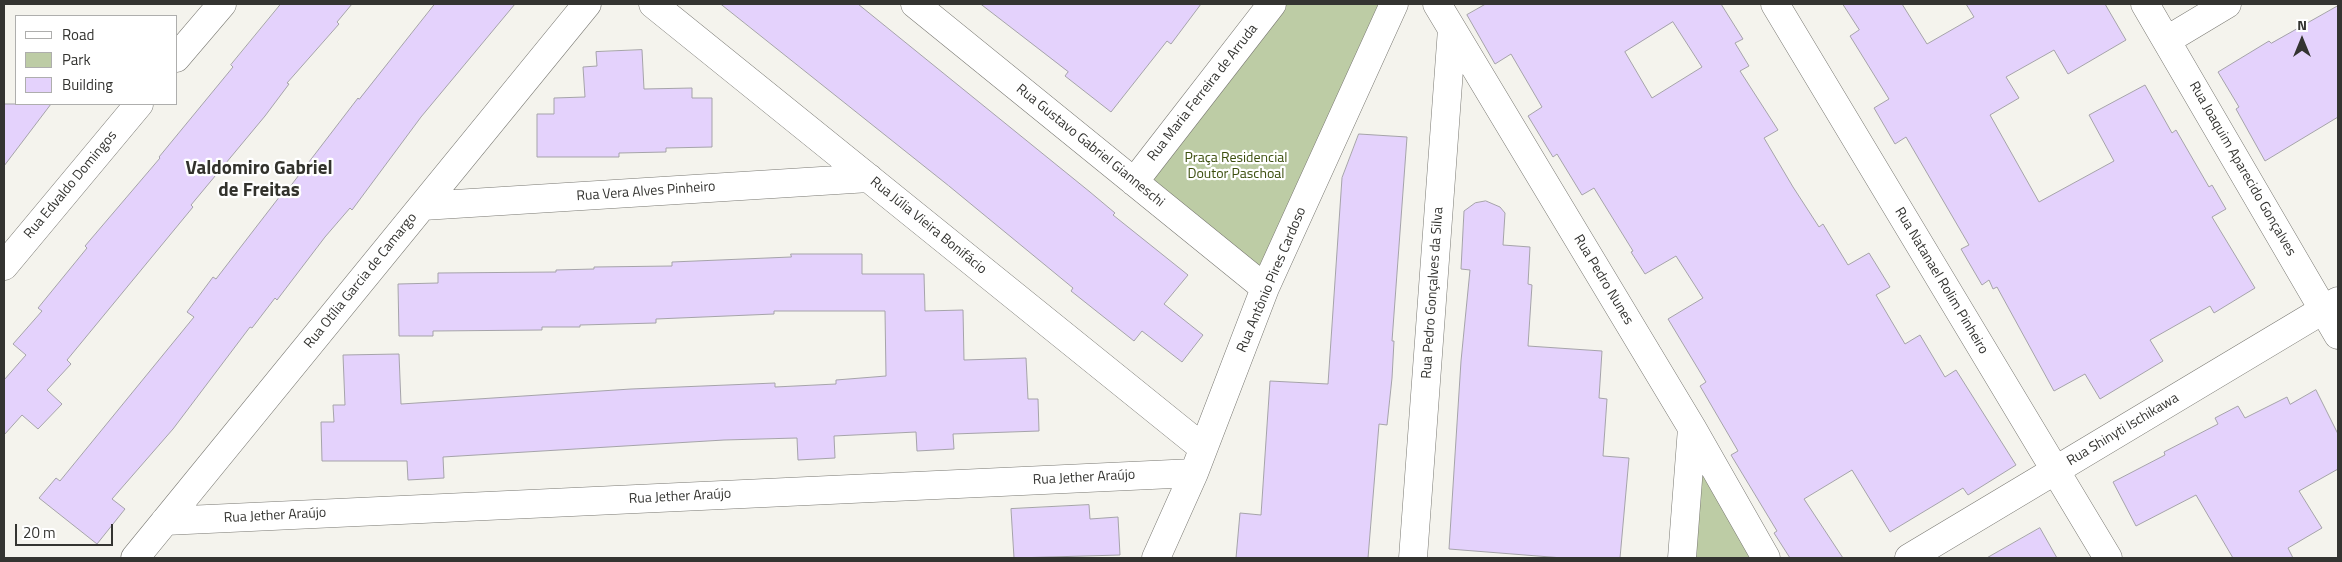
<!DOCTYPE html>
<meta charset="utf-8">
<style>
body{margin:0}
#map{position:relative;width:2342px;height:562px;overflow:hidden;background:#f4f3ed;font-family:"Titillium Web",sans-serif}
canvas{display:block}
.frame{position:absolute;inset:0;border:5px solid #343431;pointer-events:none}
.legend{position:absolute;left:15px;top:15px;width:162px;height:90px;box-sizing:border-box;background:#fff;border:1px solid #aeaead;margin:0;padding:6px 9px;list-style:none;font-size:15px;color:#343431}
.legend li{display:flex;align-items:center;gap:10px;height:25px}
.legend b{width:25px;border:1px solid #aeaead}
.north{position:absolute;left:2277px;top:15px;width:50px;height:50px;-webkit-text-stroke:4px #fff;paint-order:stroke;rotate:0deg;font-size:14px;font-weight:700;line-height:20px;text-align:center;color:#343431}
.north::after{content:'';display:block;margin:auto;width:18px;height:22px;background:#343431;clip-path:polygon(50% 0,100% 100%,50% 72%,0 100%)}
.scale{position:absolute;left:15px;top:524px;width:98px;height:22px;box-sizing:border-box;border:2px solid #343431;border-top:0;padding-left:6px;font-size:15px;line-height:18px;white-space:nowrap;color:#343431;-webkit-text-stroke:4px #fff;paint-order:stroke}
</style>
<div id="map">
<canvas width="2342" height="562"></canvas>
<div class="frame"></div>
<ul class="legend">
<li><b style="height:6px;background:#fff"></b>Road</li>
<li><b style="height:14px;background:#bdcca5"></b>Park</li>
<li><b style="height:14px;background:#e4d2fc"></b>Building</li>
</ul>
<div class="north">N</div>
<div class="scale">20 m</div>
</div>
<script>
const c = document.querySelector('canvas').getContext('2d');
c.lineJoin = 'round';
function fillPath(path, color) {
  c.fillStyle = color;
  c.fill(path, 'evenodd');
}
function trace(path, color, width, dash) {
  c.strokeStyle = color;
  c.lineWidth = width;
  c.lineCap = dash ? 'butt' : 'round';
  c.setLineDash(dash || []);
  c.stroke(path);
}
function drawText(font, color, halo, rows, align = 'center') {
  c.font = font + ' "Titillium Web",sans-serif';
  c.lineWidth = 4.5;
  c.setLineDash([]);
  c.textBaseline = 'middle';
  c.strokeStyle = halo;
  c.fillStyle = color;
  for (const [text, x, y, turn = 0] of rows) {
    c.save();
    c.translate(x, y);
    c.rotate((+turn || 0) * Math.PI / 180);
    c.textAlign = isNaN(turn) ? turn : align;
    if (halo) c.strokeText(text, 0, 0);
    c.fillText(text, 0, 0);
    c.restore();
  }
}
fillPath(new Path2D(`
 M 1268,4 L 1386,4 L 1263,279 L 1142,181 Z
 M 1697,455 L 1755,558 L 1689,558 Z`), '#bdcca5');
const building = new Path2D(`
 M 281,4 L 352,4 L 337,22 L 339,24 L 287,83 L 289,84 L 265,116 L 191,205 L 193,207 L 67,360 L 71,364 L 47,390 L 62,404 L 38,429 L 22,415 L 4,435 L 4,380 L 26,355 L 13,344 L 42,311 L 38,308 L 87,248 L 85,246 L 160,158 L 159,157 L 233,67 L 231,65 Z
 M 435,4 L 515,4 L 421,117 L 352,210 L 350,208 L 325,237 L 277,300 L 275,298 L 252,328 L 250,327 L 173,429 L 112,499 L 125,509 L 97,544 L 39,498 L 56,478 L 60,481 L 194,317 L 187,312 L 213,277 L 216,279 L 287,187 L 289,188 L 358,98 L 359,99 Z
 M 721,4 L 858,4 L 1090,192 L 1115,213 L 1113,215 L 1188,275 L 1164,304 L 1203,335 L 1182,362 L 1142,331 L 1134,341 L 1071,291 L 1073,288 L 949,186 Z
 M 981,4 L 1201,4 L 1171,44 L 1167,41 L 1111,112 L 1065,76 L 1068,72 Z
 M 1486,4 L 1721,4 L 1743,39 L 1735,43 L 1749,66 L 1740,71 L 1778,130 L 1764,138 L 1793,187 L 1819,227 L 1823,224 L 1848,265 L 1869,253 L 1890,287 L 1876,295 L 1905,344 L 1920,335 L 1945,377 L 1956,370 L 2016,465 L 1968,495 L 1963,488 L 1890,532 L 1852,470 L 1804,499 L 1843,558 L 1790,558 L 1774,533 L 1777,531 L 1731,455 L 1738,451 L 1700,386 L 1706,382 L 1668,319 L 1703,298 L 1676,256 L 1645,274 L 1631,252 L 1633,251 L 1594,188 L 1582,195 L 1557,154 L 1553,157 L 1528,116 L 1542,107 L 1511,54 L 1495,64 L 1467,15 ZM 1673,22 L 1702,67 L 1652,98 L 1625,52 Z
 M 1843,4 L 1902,4 L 1927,44 L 1974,17 L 1966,4 L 2105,4 L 2126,40 L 2068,74 L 2054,50 L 2006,77 L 2019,98 L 1990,115 L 2039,202 L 2114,161 L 2089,115 L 2145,85 L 2172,133 L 2176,130 L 2209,187 L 2212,185 L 2226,209 L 2212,217 L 2255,288 L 2214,313 L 2210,306 L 2150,340 L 2163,361 L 2100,399 L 2085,374 L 2054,391 L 1997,287 L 1993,289 L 1989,280 L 1982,285 L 1961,249 L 1969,245 L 1906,137 L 1895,144 L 1874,108 L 1889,99 L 1850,36 L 1859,30 Z
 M 2338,6 L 2338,117 L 2265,161 L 2236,109 L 2239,107 L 2218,72 L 2269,41 L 2271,43 Z
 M 642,50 L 644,89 L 692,88 L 692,98 L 712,98 L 712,147 L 666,148 L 666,152 L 619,153 L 619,157 L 537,157 L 537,114 L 554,114 L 554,98 L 585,97 L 583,67 L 597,66 L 596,52 Z
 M 4,104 L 51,104 L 4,166 Z
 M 1359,134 L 1407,137 L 1392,341 L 1394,341 L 1392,378 L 1387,425 L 1379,424 L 1368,558 L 1236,558 L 1240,513 L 1261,515 L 1270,381 L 1328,384 L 1342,178 Z
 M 1486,201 L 1500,207 L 1505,213 L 1503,245 L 1530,247 L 1528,284 L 1532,285 L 1528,346 L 1602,351 L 1599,398 L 1607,399 L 1603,456 L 1629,458 L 1620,558 L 1563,558 L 1449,549 L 1461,361 L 1470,270 L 1461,269 L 1464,211 L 1475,203 Z
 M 791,254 L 862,254 L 862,274 L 924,274 L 925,311 L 963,310 L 964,360 L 1026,358 L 1028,399 L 1038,399 L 1039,431 L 953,434 L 954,449 L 917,451 L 916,432 L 834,436 L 835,458 L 798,460 L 797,438 L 724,440 L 443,457 L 444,478 L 408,480 L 407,461 L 322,461 L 321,422 L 334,422 L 333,405 L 345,405 L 343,355 L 399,354 L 401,404 L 631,389 L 775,383 L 775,387 L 836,384 L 836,380 L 886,376 L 885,311 L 774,311 L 774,314 L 656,319 L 656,323 L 580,325 L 580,327 L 542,327 L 542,330 L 433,331 L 433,336 L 399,336 L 398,284 L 438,283 L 438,273 L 556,272 L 556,270 L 594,269 L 594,267 L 672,266 L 672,262 L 791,257 Z
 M 2316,390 L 2338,434 L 2338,469 L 2299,491 L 2322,528 L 2288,548 L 2293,558 L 2233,558 L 2196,495 L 2136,526 L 2113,482 L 2165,455 L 2164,452 L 2218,424 L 2215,418 L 2238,406 L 2245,418 L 2287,397 L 2290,404 Z
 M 1089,505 L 1090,519 L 1118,517 L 1120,555 L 1014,558 L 1011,509 Z
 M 2040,528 L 2057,558 L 1987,558 Z`);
fillPath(building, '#e4d2fc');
trace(building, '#a5a3a9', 1);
const street = new Path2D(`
 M 653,4 L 1203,448
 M 915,4 L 1265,288
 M 1437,4 L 1692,428 L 1766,558
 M 1775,4 L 2108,558
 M 2145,4 L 2338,335
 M 2167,40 L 2227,4
 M 176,58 L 222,4
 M 1134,182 L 1272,4
 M 423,206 L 869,178
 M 4,266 L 139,104
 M 165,521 L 1194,473
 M 135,558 L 587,4
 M 1156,558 L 1194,473 L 1265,288 L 1394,4
 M 1413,558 L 1452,29
 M 1682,558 L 1692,428
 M 1909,558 L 2338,301`);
trace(street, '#797872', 29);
trace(street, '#fff', 28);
drawText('14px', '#343431', '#fff', [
 ["Rua Maria Ferreira de Arruda",1203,93,-52],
 ["Rua Gustavo Gabriel Gianneschi",1090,146,39],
 ["Rua Joaquim Aparecido Gonçalves",2242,169,60],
 ["Rua Edvaldo Domingos",71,185,-50],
 ["Rua Vera Alves Pinheiro",646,192,-4],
 ["Rua Júlia Vieira Bonifácio",928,226,39],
 ["Rua Antônio Pires Cardoso",1272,280,-67],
 ["Rua Pedro Nunes",1603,280,59],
 ["Rua Otília Garcia de Camargo",361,281,-51],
 ["Rua Natanael Rolim Pinheiro",1941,281,59],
 ["Rua Pedro Gonçalves da Silva",1433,293,-86],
 ["Rua Shinyti Ischikawa",2123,430,-31],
 ["Rua Jether Araújo",1084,478,-3],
 ["Rua Jether Araújo",680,497,-3],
 ["Rua Jether Araújo",275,516,-3]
]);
drawText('14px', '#3b4e0d', '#fff', [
 ["Praça Residencial",1236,159],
 ["Doutor Paschoal",1236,175]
]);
drawText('bold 19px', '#32322c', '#fff', [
 ["Valdomiro Gabriel",259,169],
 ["de Freitas",259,191]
]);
</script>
